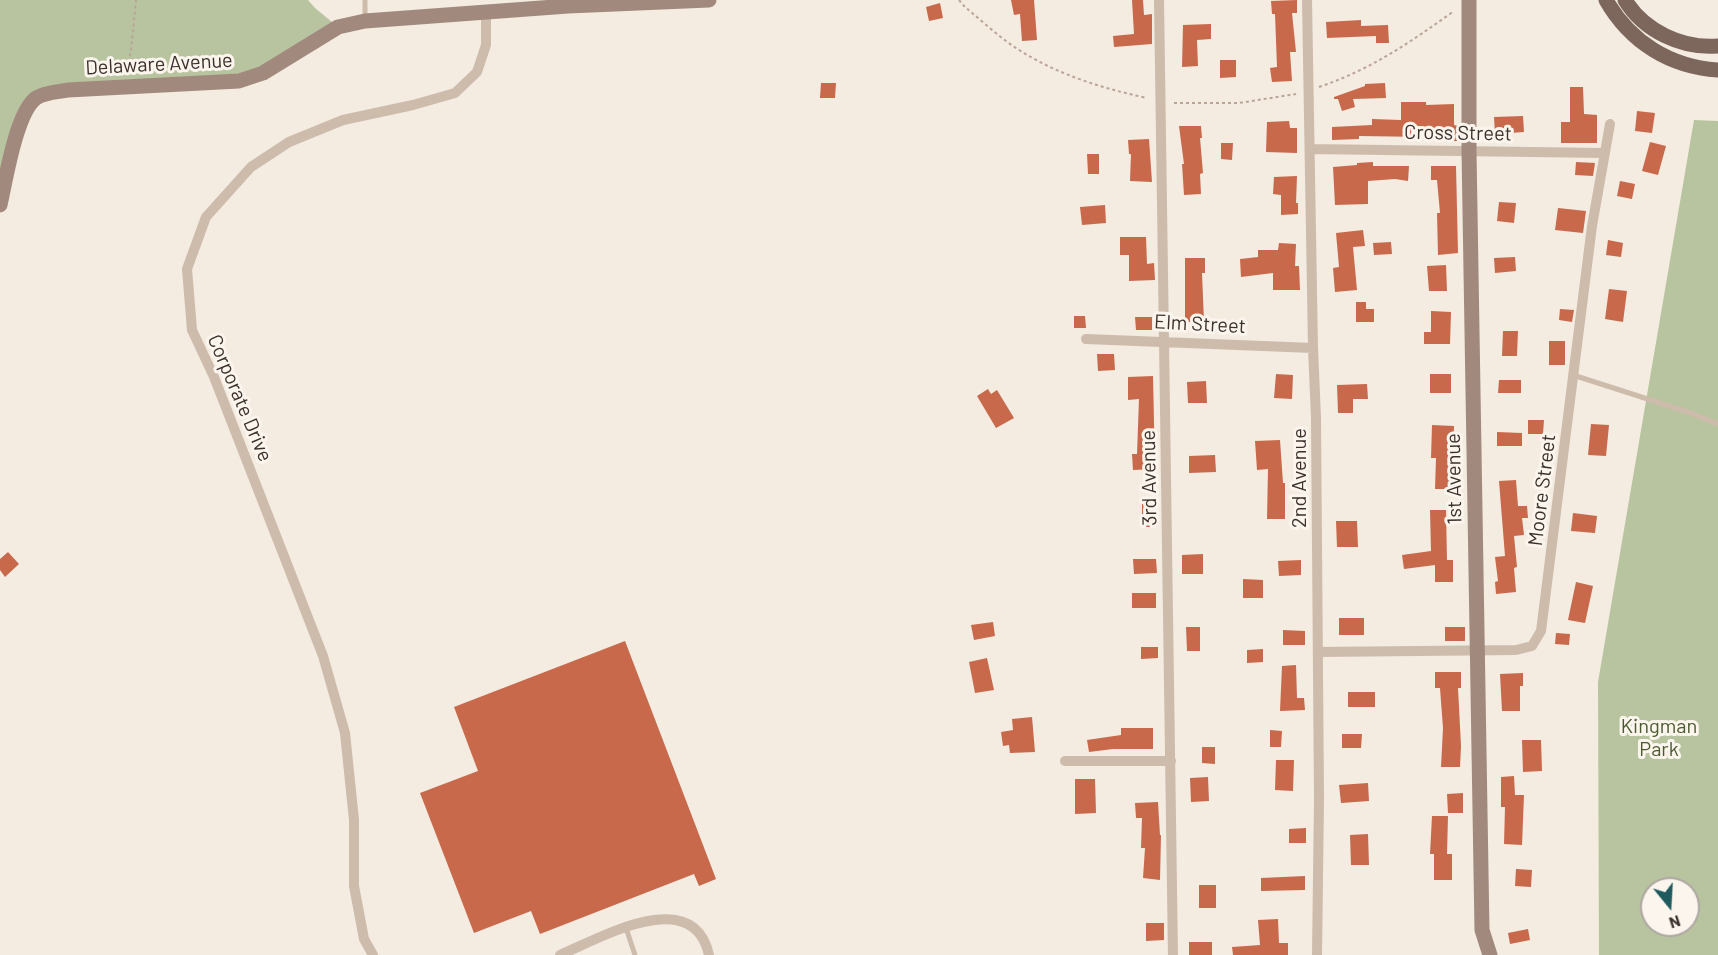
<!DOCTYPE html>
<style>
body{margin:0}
#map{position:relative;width:1718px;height:955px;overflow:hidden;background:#f4ebe1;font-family:Barlow,sans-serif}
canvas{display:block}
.north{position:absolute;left:1640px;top:877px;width:60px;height:60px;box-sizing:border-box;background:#fbf5ee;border:2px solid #aea6a0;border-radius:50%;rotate:162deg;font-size:16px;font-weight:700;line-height:24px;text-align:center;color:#3b302b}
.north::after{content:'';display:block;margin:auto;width:21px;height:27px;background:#1f5a5e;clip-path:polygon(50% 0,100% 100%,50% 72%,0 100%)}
</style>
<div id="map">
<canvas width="1718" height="955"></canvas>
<div class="north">N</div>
</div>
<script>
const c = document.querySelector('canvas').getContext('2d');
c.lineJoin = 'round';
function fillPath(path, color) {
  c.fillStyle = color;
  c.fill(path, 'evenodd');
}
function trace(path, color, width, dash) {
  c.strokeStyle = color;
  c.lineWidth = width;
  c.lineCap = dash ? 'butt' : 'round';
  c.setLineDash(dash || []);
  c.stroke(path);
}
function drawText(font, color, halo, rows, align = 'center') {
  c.font = font + ' Barlow,sans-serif';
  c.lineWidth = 6;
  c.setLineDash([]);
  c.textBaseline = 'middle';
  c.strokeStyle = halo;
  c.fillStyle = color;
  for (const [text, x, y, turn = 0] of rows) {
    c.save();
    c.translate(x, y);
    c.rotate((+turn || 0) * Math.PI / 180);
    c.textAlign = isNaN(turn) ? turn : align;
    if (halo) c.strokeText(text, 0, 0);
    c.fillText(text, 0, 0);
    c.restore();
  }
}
fillPath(new Path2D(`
 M 0,0 L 308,0 L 315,8 L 338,27 L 263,73 L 36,99 L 0,205 Z
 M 1694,120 L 1718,121 L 1718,955 L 1599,955 L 1598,682 ZM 1652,889 L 1688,889 L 1688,925 L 1652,925 Z`), '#b8c4a0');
fillPath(new Path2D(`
 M 1011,0 L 1034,0 L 1037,40 L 1022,41 L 1020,14 L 1014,15 Z
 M 1132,0 L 1143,0 L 1144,15 L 1152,14 L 1152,44 L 1114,47 L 1113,36 L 1134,34 Z
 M 1297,0 L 1297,13 L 1292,13 L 1296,52 L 1290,52 L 1292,81 L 1272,82 L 1270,68 L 1277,67 L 1275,14 L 1272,14 L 1271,1 Z
 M 940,3 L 943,18 L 929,21 L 926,7 Z
 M 1361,20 L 1361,26 L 1388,25 L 1389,43 L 1376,43 L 1376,36 L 1327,38 L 1326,22 Z
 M 1211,24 L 1211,39 L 1197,40 L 1198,66 L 1182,67 L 1183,25 Z
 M 1220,60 L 1236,60 L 1236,77 L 1220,78 Z
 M 821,83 L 836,83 L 835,98 L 820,98 Z
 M 1385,83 L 1386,98 L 1353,99 L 1355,107 L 1342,111 L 1338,99 L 1334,99 L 1334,97 L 1365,86 L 1365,84 Z
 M 1570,87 L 1583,87 L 1584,114 L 1597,115 L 1597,143 L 1561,143 L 1561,122 L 1570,122 Z
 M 1401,102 L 1426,102 L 1426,105 L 1454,104 L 1454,125 L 1458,126 L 1457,141 L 1425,140 L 1425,137 L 1359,136 L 1359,139 L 1332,140 L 1332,127 L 1372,125 L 1372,119 L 1401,120 Z
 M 1637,111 L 1655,113 L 1652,133 L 1635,131 Z
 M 1523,116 L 1524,132 L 1495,134 L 1494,117 Z
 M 1289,121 L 1290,128 L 1297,128 L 1297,153 L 1266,152 L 1267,122 Z
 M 1179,126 L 1201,126 L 1202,138 L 1200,138 L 1203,173 L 1200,174 L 1201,194 L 1184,195 L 1182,164 L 1184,164 Z
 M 1149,139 L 1152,182 L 1130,181 L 1131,154 L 1129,154 L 1128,140 Z
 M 1650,142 L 1666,146 L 1658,175 L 1642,171 Z
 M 1221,143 L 1233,143 L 1232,160 L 1221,159 Z
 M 1087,154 L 1099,154 L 1099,174 L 1088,174 Z
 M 1373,162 L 1373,166 L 1409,166 L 1408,181 L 1395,179 L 1368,181 L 1368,204 L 1335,205 L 1333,167 L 1357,165 L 1357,163 Z
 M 1576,162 L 1595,163 L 1593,176 L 1575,175 Z
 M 1431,166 L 1456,166 L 1458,253 L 1438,255 L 1437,213 L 1440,213 L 1437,180 L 1431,180 Z
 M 1297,176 L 1296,203 L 1298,203 L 1298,214 L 1281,215 L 1281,195 L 1273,194 L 1274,177 Z
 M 1620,181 L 1635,184 L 1632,199 L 1617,196 Z
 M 1499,202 L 1516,203 L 1514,223 L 1497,221 Z
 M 1105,205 L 1106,223 L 1082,225 L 1080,207 Z
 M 1558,208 L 1586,211 L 1583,233 L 1555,230 Z
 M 1363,230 L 1365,246 L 1353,247 L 1357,290 L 1335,292 L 1333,268 L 1339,267 L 1336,233 Z
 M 1120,237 L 1146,237 L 1147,264 L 1154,263 L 1155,280 L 1129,281 L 1129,255 L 1120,255 Z
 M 1608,240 L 1623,243 L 1621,257 L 1606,255 Z
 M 1391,242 L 1392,254 L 1374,255 L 1373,243 Z
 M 1279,243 L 1296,244 L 1295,266 L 1299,266 L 1300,290 L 1273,290 L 1273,273 L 1241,277 L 1240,259 L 1258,257 L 1258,250 L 1278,250 Z
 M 1515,257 L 1516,271 L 1495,273 L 1494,258 Z
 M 1185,258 L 1205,258 L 1205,273 L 1202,273 L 1204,322 L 1185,322 Z
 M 1446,265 L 1447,291 L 1429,291 L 1427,266 Z
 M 1609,289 L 1627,291 L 1623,322 L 1605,319 Z
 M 1356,302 L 1366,302 L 1366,309 L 1374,309 L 1374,322 L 1356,322 Z
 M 1560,309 L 1574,310 L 1572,322 L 1559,320 Z
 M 1431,311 L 1451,312 L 1450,344 L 1424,344 L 1424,332 L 1431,332 Z
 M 1074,316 L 1085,316 L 1086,328 L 1074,328 Z
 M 1135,317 L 1152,317 L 1152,330 L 1136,330 Z
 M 1503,331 L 1518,331 L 1517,356 L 1502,356 Z
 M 1549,341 L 1565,341 L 1565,365 L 1549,365 Z
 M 1097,354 L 1114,354 L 1115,370 L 1098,371 Z
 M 1276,374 L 1293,375 L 1292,399 L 1274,398 Z
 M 1430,374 L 1451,374 L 1451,393 L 1430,393 Z
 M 1153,376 L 1155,469 L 1133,470 L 1132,454 L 1137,454 L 1139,399 L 1128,400 L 1128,377 Z
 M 1499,380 L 1521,380 L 1521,393 L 1498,393 Z
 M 1206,381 L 1207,403 L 1188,403 L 1187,382 Z
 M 1367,384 L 1368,399 L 1353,399 L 1353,413 L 1338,413 L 1337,385 Z
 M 988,389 L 991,394 L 997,390 L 1014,418 L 996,428 L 977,396 Z
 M 1528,420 L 1544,420 L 1543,434 L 1528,434 Z
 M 1591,424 L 1609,425 L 1606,456 L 1588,455 Z
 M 1432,425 L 1454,426 L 1452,489 L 1435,489 L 1436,458 L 1431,458 Z
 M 1497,432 L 1522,433 L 1522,446 L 1497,446 Z
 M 1280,440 L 1283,483 L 1285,483 L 1285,519 L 1267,519 L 1268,469 L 1257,470 L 1255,441 Z
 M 1215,455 L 1216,472 L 1189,473 L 1189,456 Z
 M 1516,480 L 1518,506 L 1527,506 L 1528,518 L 1522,518 L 1524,535 L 1514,536 L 1517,567 L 1514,568 L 1516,592 L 1496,594 L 1495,582 L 1498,581 L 1495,557 L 1505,556 L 1499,481 Z
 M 1142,504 L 1153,504 L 1153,527 L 1142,527 Z
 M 1430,510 L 1446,510 L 1447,560 L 1453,560 L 1453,582 L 1435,582 L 1435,565 L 1404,569 L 1402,555 L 1431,551 Z
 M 1573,513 L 1597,516 L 1595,533 L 1571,531 Z
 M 1336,521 L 1357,521 L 1358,547 L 1337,547 Z
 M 8,552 L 19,564 L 5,577 L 0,570 L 0,559 Z
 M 1203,554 L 1203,574 L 1182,574 L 1182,555 Z
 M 1133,559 L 1156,559 L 1157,573 L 1134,574 Z
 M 1301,560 L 1301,575 L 1279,576 L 1278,561 Z
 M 1243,579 L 1263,580 L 1263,598 L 1243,598 Z
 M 1576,582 L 1593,586 L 1585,623 L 1568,620 Z
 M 1132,593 L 1156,593 L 1156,608 L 1132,608 Z
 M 1339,618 L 1364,618 L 1364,635 L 1339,635 Z
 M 993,622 L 995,636 L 974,640 L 971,625 Z
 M 1186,627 L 1200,627 L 1200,651 L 1187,651 Z
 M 1445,627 L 1465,627 L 1465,641 L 1445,641 Z
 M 1283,630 L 1305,631 L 1305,645 L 1283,645 Z
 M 1556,633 L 1570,634 L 1569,645 L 1555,644 Z
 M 625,641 L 716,879 L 699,886 L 694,874 L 540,934 L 531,911 L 474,933 L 420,793 L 478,771 L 454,707 Z
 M 1141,647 L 1158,647 L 1158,658 L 1141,659 Z
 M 1263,649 L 1263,662 L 1247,663 L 1247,650 Z
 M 987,658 L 994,690 L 975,693 L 969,662 Z
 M 1296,665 L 1297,698 L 1304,698 L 1305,710 L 1280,711 L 1282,666 Z
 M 1435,672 L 1461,672 L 1461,688 L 1458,688 L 1461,746 L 1460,767 L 1441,767 L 1443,728 L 1440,688 L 1435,688 Z
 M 1523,673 L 1523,686 L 1520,686 L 1520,711 L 1502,711 L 1500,674 Z
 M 1348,692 L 1375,692 L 1375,707 L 1348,707 Z
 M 1032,717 L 1035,752 L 1010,753 L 1009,745 L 1003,746 L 1001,732 L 1013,730 L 1012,719 Z
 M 1121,728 L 1153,728 L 1153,749 L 1113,749 L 1089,752 L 1087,740 L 1121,735 Z
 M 1270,730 L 1282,731 L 1281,747 L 1270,747 Z
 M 1342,734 L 1362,734 L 1361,748 L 1342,748 Z
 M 1522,740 L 1541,740 L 1542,771 L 1523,772 Z
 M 1202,747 L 1215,747 L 1215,764 L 1202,763 Z
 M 1276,760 L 1294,760 L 1293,791 L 1275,790 Z
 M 1514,776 L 1515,795 L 1524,795 L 1522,845 L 1504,844 L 1505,807 L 1501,807 L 1501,777 Z
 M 1208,777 L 1209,801 L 1191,802 L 1190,778 Z
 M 1075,779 L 1095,779 L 1096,813 L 1075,814 Z
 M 1368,783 L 1369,801 L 1341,803 L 1339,785 Z
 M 1463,793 L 1463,813 L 1448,813 L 1447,794 Z
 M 1158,802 L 1160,835 L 1161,835 L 1160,880 L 1143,878 L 1145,848 L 1141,848 L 1142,818 L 1136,818 L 1135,803 Z
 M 1432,816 L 1448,816 L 1447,854 L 1452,854 L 1452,880 L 1434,880 L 1434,854 L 1430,854 Z
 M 1306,828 L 1306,843 L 1289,843 L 1289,829 Z
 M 1368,834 L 1369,865 L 1351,865 L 1350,835 Z
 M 1516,869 L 1532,870 L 1531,887 L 1515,886 Z
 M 1305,876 L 1305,890 L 1261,891 L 1261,878 Z
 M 1199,885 L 1216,885 L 1216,908 L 1199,908 Z
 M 1278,919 L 1279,943 L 1288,943 L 1288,955 L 1233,955 L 1232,947 L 1260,945 L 1258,920 Z
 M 1146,923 L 1164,923 L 1164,940 L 1146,941 Z
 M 1528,929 L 1530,940 L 1510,944 L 1508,933 Z
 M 1189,942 L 1212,942 L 1212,955 L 1189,955 Z`), '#c8694b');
trace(new Path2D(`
 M 959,0 L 965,7 C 982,21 1000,38 1019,50 C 1059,75 1101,88 1147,98
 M 127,74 L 132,42 L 136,0
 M 1319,87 C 1372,69 1409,43 1454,11
 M 1174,103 L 1239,103 L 1296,94`), '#b9a596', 2, [3, 3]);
trace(new Path2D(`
 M 365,0 L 365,19
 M 1573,375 L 1688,412 L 1718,424
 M 626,928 L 635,955`), '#cdbbac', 5);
trace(new Path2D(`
 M 1159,0 L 1173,955
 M 1307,0 L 1313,348 L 1316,418 L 1319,799 L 1317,955
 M 1310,149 L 1604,153
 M 1086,339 L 1313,348
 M 1318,652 L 1516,650 L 1532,646 L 1541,631 L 1592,226 L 1610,124
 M 1065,761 L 1171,761
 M 373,955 L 364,939 L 354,886 L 354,820 L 345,733 L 323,656 L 214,377 L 192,330 L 187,269 L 206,217 L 251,167 L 289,142 L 343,120 L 413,105 L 455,93 L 477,72 L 486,45 L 486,12
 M 560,955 C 600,938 693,884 709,955`), '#cdbbac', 10);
trace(new Path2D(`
 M 1469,0 L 1469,151 L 1482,930 L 1490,955
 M 0,205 C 6,179 16,113 36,98 C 45,92 58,92 68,90 L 239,81 L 263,73 L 338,27 L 365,21 L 568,6 L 709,0`), '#a18a7d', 15);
trace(new Path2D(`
 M 1606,0 C 1630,42 1670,67 1718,70
 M 1625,0 C 1644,31 1682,49 1718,46`), '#7d675c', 15);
drawText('20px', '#3b302b', '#fbf5ee', [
 ["Delaware Avenue",159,64,-3],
 ["Cross Street",1458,133,1],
 ["Elm Street",1200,324,3],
 ["Corporate Drive",240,398,67],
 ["3rd Avenue",1149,478,-91],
 ["2nd Avenue",1299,478,-90],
 ["1st Avenue",1454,479,-91],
 ["Moore Street",1542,490,-83]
]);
drawText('20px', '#4a5a2e', '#fbf5ee', [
 ["Kingman",1659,726],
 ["Park",1659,749]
]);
</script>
